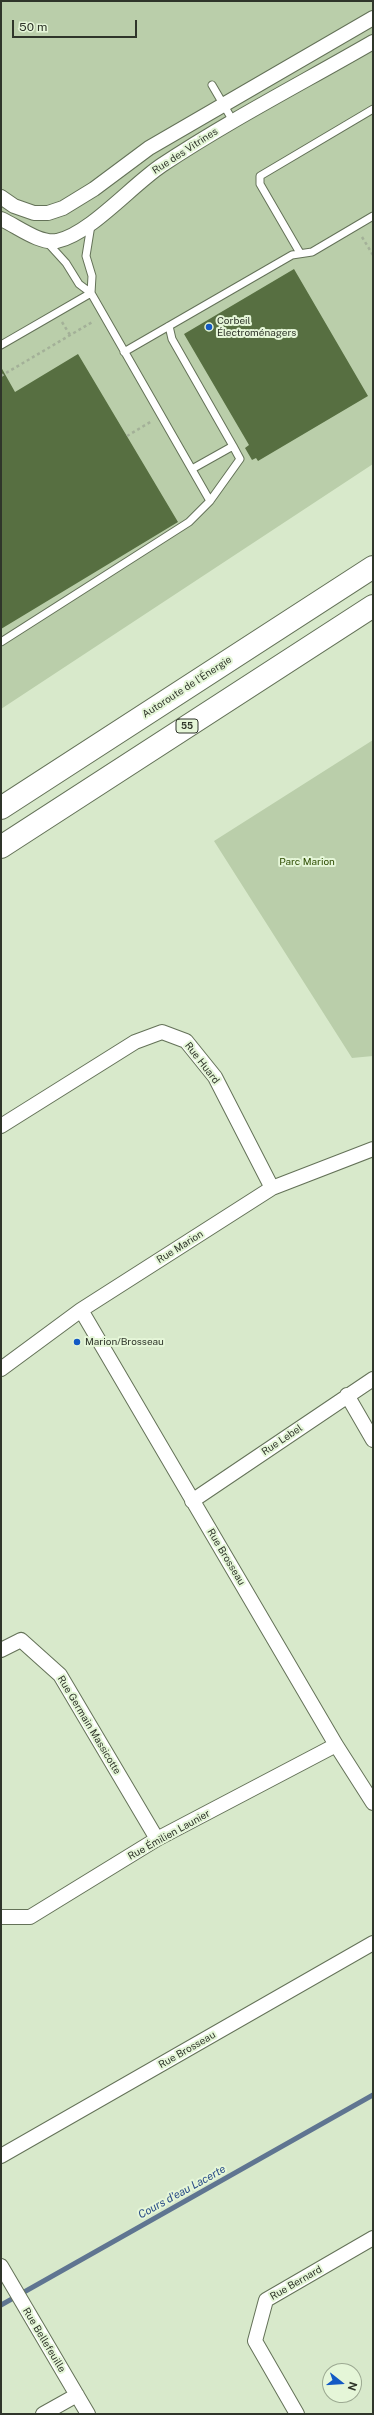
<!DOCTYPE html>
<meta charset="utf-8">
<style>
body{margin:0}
#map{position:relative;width:374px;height:2415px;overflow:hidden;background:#d8e9cb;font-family:"Public Sans",sans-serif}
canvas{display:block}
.frame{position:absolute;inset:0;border:2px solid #2f352a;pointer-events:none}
.north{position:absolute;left:322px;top:2363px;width:40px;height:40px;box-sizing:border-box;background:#e5f6d8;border:1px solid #9ca992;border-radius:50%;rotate:107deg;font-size:11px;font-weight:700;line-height:16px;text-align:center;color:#2f352a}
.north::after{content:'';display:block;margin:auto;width:14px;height:18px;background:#135ac5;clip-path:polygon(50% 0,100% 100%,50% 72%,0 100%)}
.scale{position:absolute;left:12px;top:20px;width:125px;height:18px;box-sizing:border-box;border:2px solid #2f352a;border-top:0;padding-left:5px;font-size:12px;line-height:14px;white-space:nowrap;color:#2f352a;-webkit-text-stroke:3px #e5f6d8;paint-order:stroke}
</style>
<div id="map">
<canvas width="374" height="2415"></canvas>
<div class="frame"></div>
<div class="north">N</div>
<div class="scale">50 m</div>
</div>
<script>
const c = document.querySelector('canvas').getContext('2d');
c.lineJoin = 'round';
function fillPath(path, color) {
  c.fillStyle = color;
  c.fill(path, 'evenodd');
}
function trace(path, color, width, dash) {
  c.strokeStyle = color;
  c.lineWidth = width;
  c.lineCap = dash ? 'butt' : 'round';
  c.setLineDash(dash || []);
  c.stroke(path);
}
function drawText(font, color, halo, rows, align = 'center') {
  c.font = font + ' "Public Sans",sans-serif';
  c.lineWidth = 4;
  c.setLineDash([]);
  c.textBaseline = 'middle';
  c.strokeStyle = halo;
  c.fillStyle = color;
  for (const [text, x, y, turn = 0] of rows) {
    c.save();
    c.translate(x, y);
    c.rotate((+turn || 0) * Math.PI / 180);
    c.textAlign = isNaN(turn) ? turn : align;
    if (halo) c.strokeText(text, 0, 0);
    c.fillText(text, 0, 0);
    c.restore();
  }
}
fillPath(new Path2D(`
 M 1,1 L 373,1 L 373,464 L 1,709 Z
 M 373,740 L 373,1056 L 352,1058 L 214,841 Z`), '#baceaa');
trace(new Path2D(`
 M 1,2305 L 373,2095`), '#5f7591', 5);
fillPath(new Path2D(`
 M 294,269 L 368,396 L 258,461 L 256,458 L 252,460 L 245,448 L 249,445 L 184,334 Z
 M 78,354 L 178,522 L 1,629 L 1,367 L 15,392 Z`), '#576f41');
const lane = new Path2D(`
 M 212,85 L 233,121
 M 46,241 L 66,263 L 79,284 L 91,293 L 210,501
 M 300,253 L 260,184 L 260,176 L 373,109
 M 91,293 L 92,276 L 86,256 L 91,225
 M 169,326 L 172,339 L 233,446 L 192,469
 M 1,345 L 91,293
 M 124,352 L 292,255 L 312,252 L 373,216
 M 1,642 L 189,522 L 210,501 L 240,459 L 233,446`);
const street = new Path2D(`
 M 1,197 L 14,206 L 34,213 L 48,213 L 63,208 L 94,189 L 149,148 L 373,18
 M 1,219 C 17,226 39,244 57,241 C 90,234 132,185 162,165 C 230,120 302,83 373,42
 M 1,1126 L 135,1042 L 162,1032 L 186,1041 L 215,1077 L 272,1188
 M 81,1310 L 336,1745 L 373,1803
 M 1,1369 L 81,1310 L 272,1188 L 373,1149
 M 347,1395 L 373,1440
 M 192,1501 L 373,1379
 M 1,1650 L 21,1640 L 60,1675 L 157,1839
 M 1,1917 L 30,1917 L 157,1839 L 336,1745
 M 1,2156 L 373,1943
 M 1,2266 L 88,2414
 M 43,2414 L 77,2395
 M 297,2414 L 255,2341 L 266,2300 L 373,2238`);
const highway = new Path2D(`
 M 1,808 L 373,567
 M 1,847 L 373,606`);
trace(lane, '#647258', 9);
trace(street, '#647258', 16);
trace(highway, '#647258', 24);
trace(new Path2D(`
 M 362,237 L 373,255
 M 62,322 L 70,335
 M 1,376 L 94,321
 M 127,436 L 152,421`), '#a3b098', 2.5, [3, 3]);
trace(lane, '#fff', 7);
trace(street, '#fff', 14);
trace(highway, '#fff', 22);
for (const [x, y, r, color] of [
 [209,327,4,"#135ac5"],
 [77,1342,4,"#135ac5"]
]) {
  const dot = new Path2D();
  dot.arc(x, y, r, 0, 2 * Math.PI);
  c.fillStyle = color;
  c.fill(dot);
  trace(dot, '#e5f6d8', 1.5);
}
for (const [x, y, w] of [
 [187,726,22]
]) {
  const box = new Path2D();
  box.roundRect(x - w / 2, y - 7, w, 14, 3);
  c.fillStyle = '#e5f6d8';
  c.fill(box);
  trace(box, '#2f352a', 1);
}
drawText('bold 9px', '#2f352a', null, [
 ["55",187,726]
]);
drawText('10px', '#2f352a', '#e5f6d8', [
 ["Rue des Vitrines",185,151,-33],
 ["Autoroute de l'Énergie",187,687,-33],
 ["Rue Huard",202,1063,52],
 ["Rue Marion",180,1247,-32],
 ["Rue Lebel",282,1440,-34],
 ["Rue Brosseau",226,1557,59],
 ["Rue Germain Massicotte",89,1725,59],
 ["Rue Émilien Launier",169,1835,-29],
 ["Rue Brosseau",187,2050,-30],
 ["Rue Bernard",296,2283,-30],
 ["Rue Bellefeuille",44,2340,59]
]);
drawText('10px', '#2f352a', '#e5f6d8', [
 ["Corbeil",217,321],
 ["Électroménagers",217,333],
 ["Marion/Brosseau",85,1342]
], 'left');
drawText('10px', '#2d4c00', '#e5f6d8', [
 ["Parc Marion",307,862]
]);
drawText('italic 11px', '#2a4d87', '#e5f6d8', [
 ["Cours d'eau Lacerte",182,2192,-29]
]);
</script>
